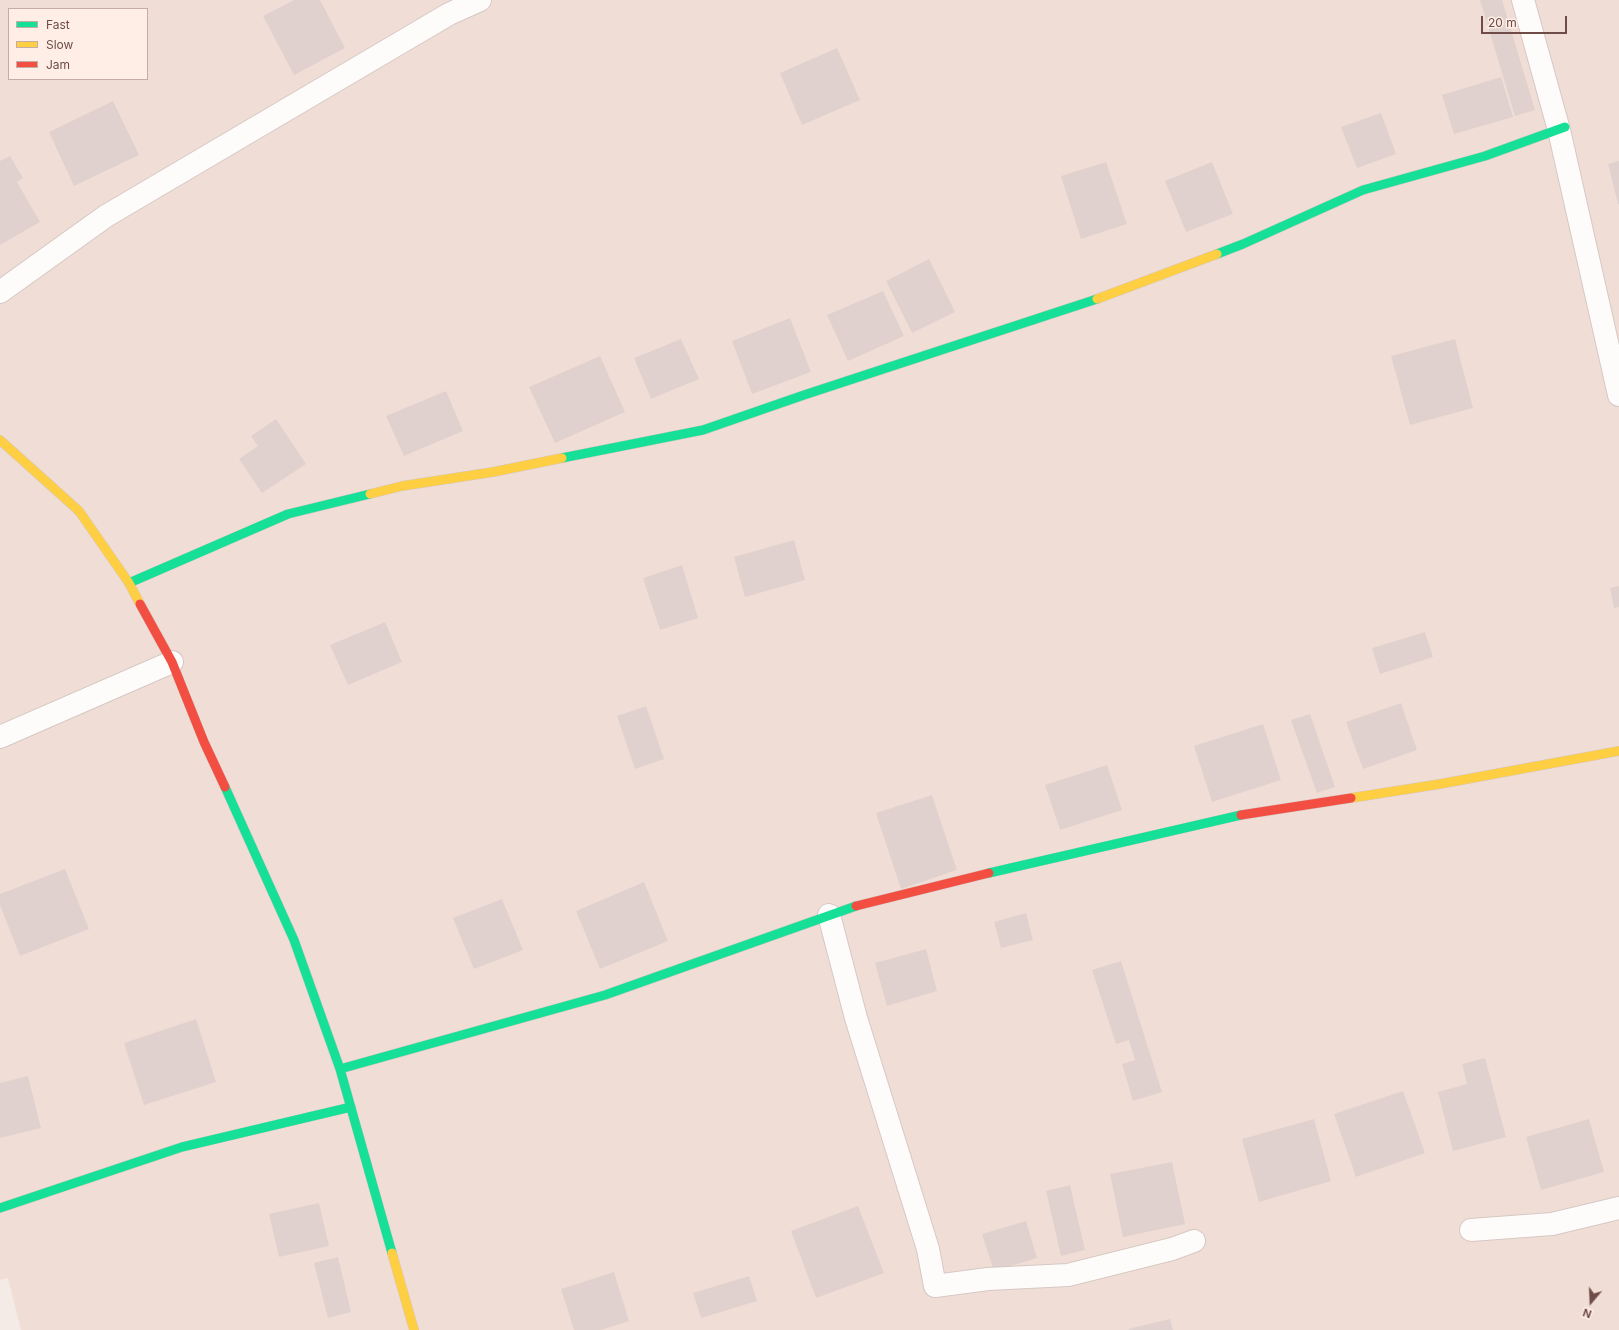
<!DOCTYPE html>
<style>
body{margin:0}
#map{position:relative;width:1619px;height:1330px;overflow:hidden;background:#f5ebe6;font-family:Inter,sans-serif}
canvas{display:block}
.legend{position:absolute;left:8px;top:8px;width:140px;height:72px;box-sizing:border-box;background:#feeee5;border:1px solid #c5ada6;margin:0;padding:5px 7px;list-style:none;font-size:12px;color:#704c48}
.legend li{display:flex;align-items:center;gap:8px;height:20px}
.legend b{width:20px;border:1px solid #c5ada6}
.north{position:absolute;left:1571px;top:1282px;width:40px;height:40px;-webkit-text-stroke:3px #feeee5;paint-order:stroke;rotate:199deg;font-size:11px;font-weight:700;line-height:16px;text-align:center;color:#704c48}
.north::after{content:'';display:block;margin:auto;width:14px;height:18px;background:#704c48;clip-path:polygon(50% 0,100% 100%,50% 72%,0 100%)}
.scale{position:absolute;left:1481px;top:16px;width:86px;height:18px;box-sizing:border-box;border:2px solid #704c48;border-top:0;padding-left:5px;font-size:12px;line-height:14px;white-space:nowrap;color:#704c48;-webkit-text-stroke:3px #feeee5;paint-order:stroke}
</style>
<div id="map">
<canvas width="1619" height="1330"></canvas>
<ul class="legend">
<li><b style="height:5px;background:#16e098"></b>Fast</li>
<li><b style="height:5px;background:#ffcf43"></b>Slow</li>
<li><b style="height:5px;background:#f24e42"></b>Jam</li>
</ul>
<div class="north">N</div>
<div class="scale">20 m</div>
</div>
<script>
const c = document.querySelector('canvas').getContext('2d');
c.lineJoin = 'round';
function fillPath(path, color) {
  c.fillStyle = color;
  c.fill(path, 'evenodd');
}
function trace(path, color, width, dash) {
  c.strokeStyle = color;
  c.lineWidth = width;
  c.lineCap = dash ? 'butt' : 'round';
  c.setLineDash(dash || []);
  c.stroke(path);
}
fillPath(new Path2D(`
 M 0,0 L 1619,0 L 1619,1330 L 21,1330 L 8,1278 L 0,1280 ZM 9,9 L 147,9 L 147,79 L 9,79 Z`), '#f0ded6');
fillPath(new Path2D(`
 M 294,0 L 320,0 L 345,48 L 294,75 L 263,16 Z
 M 1480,0 L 1502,0 L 1535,110 L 1515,116 Z
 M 837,48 L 860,100 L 802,125 L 780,73 Z
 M 1501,77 L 1513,117 L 1454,134 L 1442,95 Z
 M 113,101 L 139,155 L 74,186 L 49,132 Z
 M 1381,113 L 1396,154 L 1357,168 L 1341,127 Z
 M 10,156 L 23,178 L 17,182 L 40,222 L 0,245 L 0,161 Z
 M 1619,161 L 1619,204 L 1618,204 L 1608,164 Z
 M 1106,162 L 1127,224 L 1081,239 L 1061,176 Z
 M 1212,162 L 1233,214 L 1186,232 L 1165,181 Z
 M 929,259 L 955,312 L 912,333 L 886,281 Z
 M 883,291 L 904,336 L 848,361 L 827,315 Z
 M 790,318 L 811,372 L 752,394 L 732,341 Z
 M 681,339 L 699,379 L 651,399 L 634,358 Z
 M 1455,339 L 1473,408 L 1410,425 L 1391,356 Z
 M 600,356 L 625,412 L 555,443 L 529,387 Z
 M 446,391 L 463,431 L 404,456 L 386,416 Z
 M 276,419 L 306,464 L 262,493 L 239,459 L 258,446 L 251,436 Z
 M 794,540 L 805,580 L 745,597 L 734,557 Z
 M 682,565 L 698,618 L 660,630 L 643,578 Z
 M 1619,586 L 1619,607 L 1614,608 L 1610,588 Z
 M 385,622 L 402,662 L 348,685 L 330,645 Z
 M 1425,632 L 1433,657 L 1380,674 L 1372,648 Z
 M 1401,703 L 1417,750 L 1363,769 L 1346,722 Z
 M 646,706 L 664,759 L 635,769 L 617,716 Z
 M 1310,714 L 1335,787 L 1317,793 L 1291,720 Z
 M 1263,724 L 1281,780 L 1212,802 L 1194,746 Z
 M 1107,765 L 1122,810 L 1060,830 L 1045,785 Z
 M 932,795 L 957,870 L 901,889 L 876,813 Z
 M 65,869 L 89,929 L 20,956 L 0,905 L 0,894 Z
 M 644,882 L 668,941 L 600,969 L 576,911 Z
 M 502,899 L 523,950 L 474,969 L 453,918 Z
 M 1026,913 L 1033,940 L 1001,948 L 994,922 Z
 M 926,949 L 937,991 L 887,1006 L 875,963 Z
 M 1121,961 L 1162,1092 L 1133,1101 L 1122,1064 L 1135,1060 L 1129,1040 L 1116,1044 L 1092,970 Z
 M 196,1019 L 216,1082 L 144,1105 L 124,1043 Z
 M 1485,1058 L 1506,1137 L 1453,1151 L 1438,1092 L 1467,1084 L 1462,1064 Z
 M 28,1076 L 41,1128 L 0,1138 L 0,1083 Z
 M 1403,1091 L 1425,1153 L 1356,1177 L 1334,1114 Z
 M 1314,1119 L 1331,1181 L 1259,1202 L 1242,1139 Z
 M 1589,1119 L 1604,1172 L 1541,1190 L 1526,1137 Z
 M 1172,1162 L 1185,1224 L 1123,1237 L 1110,1174 Z
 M 1070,1185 L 1085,1250 L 1061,1256 L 1046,1191 Z
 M 319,1203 L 329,1246 L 279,1257 L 269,1214 Z
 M 858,1206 L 884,1273 L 816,1298 L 791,1231 Z
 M 1026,1221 L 1037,1258 L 994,1271 L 982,1234 Z
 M 338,1257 L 351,1312 L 328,1318 L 314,1263 Z
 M 614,1272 L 629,1321 L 601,1330 L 574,1330 L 561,1289 Z
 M 749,1276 L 757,1301 L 701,1318 L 693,1293 Z
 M 1170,1319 L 1173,1330 L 1129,1330 L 1128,1329 Z`), '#e1d1ce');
const street = new Path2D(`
 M 1523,0 L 1559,130 L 1619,395
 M 0,292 L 106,216 L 449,14 L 480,0
 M 0,737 L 172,662
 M 829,915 L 856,1018 L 928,1249 L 935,1286 L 988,1279 L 1068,1275 L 1172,1249 L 1194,1241
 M 1471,1230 L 1552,1224 L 1619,1208`);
const fast = new Path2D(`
 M 1217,254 L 1243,244 L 1363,190 L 1485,156 L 1565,127
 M 562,458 L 703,430 L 804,395 L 1097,299
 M 129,583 L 288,514 L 370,494
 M 225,787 L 294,940 L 340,1069 L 392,1253
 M 989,873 L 1241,815
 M 340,1069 L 605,995 L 856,906
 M 0,1208 L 182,1147 L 351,1107`);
const slow = new Path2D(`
 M 1097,299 L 1217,254
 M 0,440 L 79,511 L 129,583 L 140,604
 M 370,494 L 402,486 L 493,472 L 562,458
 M 1351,798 L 1440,784 L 1619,751
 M 392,1253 L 414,1330`);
const jam = new Path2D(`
 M 140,604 L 172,662 L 204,742 L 225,787
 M 1241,815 L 1351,798
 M 856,906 L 989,873`);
trace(street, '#d6c8c4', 24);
trace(fast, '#d5c6c2', 10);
trace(slow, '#d5c6c2', 10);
trace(jam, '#d5c6c2', 10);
trace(street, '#fefcfb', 22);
trace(fast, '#16e098', 9);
trace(slow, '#ffcf43', 9);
trace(jam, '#f24e42', 9);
</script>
